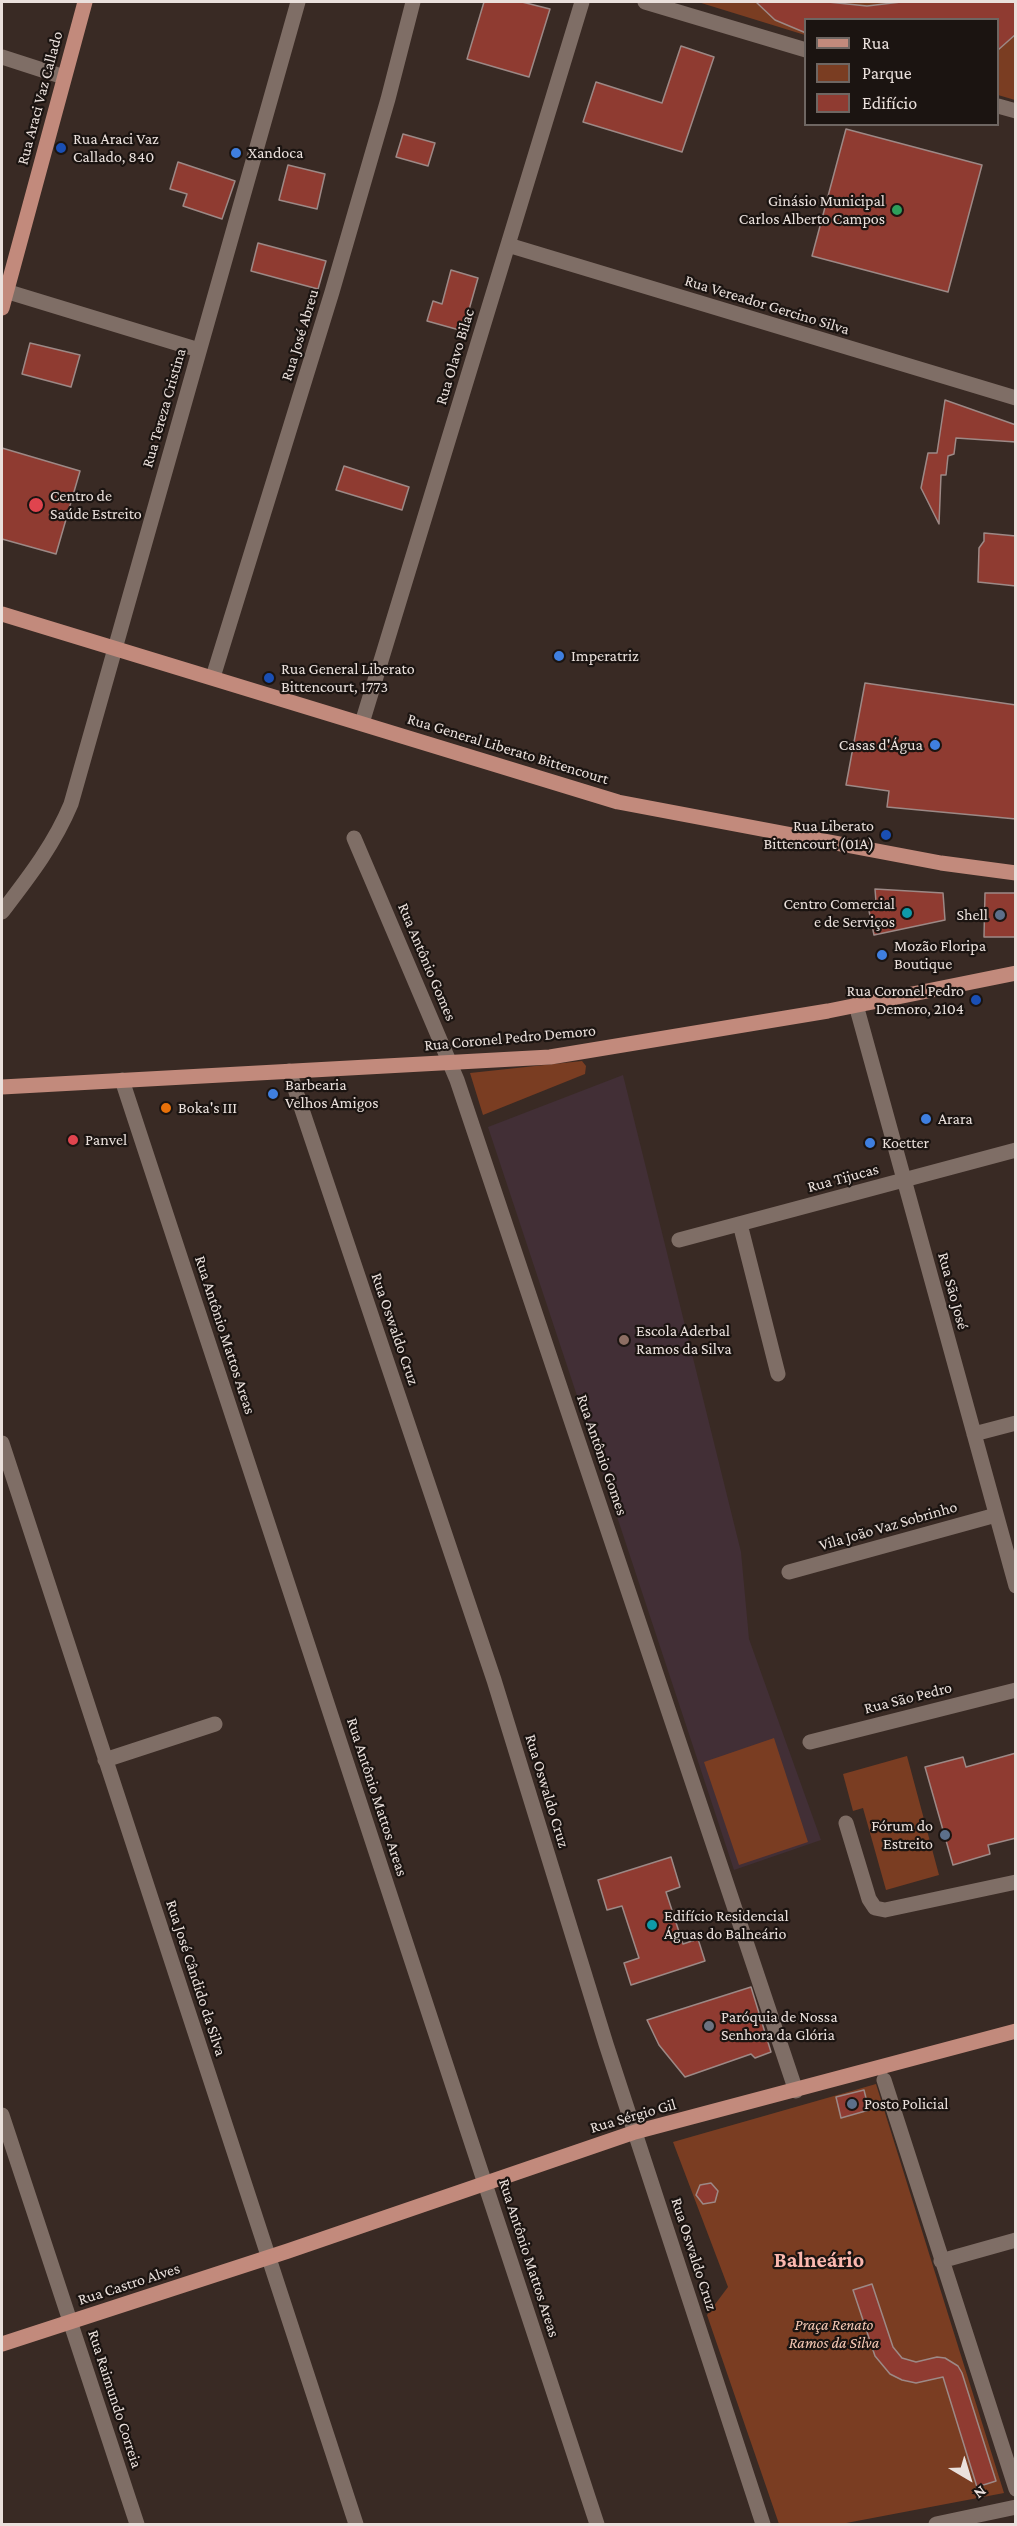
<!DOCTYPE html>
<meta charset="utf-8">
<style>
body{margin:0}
#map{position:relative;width:1017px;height:2526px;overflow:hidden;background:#392a24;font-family:"Crimson Pro",serif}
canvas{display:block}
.frame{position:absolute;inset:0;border:3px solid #eae0dc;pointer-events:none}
.legend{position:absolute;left:804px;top:18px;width:195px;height:108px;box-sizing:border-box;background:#1b1411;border:2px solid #6e6662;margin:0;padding:8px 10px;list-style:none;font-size:18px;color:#eae0dc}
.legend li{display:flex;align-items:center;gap:12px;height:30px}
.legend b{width:30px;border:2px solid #6e6662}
.north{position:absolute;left:939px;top:2448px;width:60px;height:60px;-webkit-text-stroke:4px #1b1411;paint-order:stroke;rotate:142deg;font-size:16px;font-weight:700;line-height:24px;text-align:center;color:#eae0dc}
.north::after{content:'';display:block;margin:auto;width:21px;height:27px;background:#eae0dc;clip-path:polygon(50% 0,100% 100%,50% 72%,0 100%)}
</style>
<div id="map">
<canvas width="1017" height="2526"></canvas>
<div class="frame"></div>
<ul class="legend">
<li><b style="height:8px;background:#c28a7c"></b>Rua</li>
<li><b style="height:16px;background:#7a3d22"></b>Parque</li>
<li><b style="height:16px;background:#8f3b31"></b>Edifício</li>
</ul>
<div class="north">N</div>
</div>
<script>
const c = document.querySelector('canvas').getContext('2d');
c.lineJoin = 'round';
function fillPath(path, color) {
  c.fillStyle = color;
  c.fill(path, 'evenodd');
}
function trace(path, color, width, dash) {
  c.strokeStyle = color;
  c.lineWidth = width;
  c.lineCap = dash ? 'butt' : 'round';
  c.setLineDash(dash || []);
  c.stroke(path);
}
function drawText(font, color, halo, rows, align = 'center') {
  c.font = font + ' "Crimson Pro",serif';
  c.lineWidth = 4.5;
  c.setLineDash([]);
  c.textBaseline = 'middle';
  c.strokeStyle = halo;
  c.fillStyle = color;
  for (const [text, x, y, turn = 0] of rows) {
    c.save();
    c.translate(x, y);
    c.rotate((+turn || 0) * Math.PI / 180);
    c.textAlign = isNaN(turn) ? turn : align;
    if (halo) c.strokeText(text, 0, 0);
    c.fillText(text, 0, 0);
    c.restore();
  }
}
fillPath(new Path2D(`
 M 623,1075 L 741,1552 L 749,1639 L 821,1840 L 734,1870 L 488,1127 Z`), '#422f36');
fillPath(new Path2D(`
 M 698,2 L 1015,2 L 1015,100 L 998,95 L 998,20 L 806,20 L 805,35 Z
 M 582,1061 L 586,1066 L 585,1074 L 483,1115 L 470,1073 Z
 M 774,1738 L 808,1842 L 739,1865 L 704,1762 Z
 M 907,1756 L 939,1875 L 886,1890 L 863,1808 L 853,1811 L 843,1774 Z
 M 876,2084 L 1004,2493 L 841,2524 L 779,2524 L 707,2315 L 728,2287 L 673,2142 Z`), '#7a3d22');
const building = new Path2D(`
 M 484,2 L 522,2 L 550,9 L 529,77 L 467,59 Z
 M 756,2 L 828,2 L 867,6 L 901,2 L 1016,2 L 1016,34 L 998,50 L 998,20 L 806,20 L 806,33 L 775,20 Z
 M 681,46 L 714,57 L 682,152 L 583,122 L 596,82 L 662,103 Z
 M 846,129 L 982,165 L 948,292 L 812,256 Z
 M 403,134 L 435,143 L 428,166 L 396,157 Z
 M 178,162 L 235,181 L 222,219 L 183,206 L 187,194 L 170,189 Z
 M 288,165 L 325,174 L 317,209 L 279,200 Z
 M 258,243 L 326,261 L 318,289 L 251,271 Z
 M 451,270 L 478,278 L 463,331 L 427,321 L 433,301 L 442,304 Z
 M 30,343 L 80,355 L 71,387 L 22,374 Z
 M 945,400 L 1016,425 L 1016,442 L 956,438 L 954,454 L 948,456 L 946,475 L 941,475 L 939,524 L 921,488 L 928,453 L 937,453 Z
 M 2,448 L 80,471 L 56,554 L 2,539 Z
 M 344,466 L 409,487 L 402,510 L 336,490 Z
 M 984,533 L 1016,536 L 1016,586 L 978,582 L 979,548 L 984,541 Z
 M 865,683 L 1016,705 L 1016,819 L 887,807 L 889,791 L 846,785 Z
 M 875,889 L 943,893 L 945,920 L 874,935 L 868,906 L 876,902 Z
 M 985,893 L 1016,893 L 1016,937 L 984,937 Z
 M 1016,1753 L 1016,1838 L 988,1845 L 990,1854 L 953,1865 L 925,1767 L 963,1757 L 966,1767 Z
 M 671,1857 L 680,1887 L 666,1892 L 683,1944 L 698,1939 L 705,1961 L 631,1985 L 624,1963 L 639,1958 L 622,1906 L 607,1910 L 598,1880 Z
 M 751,1987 L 771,2052 L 755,2058 L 751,2054 L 685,2077 L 659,2045 L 647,2020 Z
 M 864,2090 L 869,2110 L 841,2118 L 836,2097 Z
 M 711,2183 L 718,2191 L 715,2202 L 703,2204 L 696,2195 L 700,2185 Z
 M 872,2284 L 893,2347 L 902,2358 L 916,2362 L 937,2357 L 945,2358 L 958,2366 L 962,2373 L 996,2481 L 977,2487 L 943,2377 L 916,2383 L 902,2380 L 890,2374 L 875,2356 L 853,2290 Z`);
fillPath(building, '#8f3b31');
trace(building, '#9d8986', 1.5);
trace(new Path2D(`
 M 645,2 L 806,50
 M 2,57 L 64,77
 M 998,106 L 1016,111
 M 508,245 L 1016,398
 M 2,290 L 199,350
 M 213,677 L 332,292 L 388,99 L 413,2
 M 362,723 L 582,2
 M 354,838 L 457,1080 L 796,2091
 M 2,912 C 28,878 54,845 71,804 L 298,2
 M 856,1005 L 1016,1586
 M 289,1071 L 494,1680 L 606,2044 L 763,2524
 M 122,1080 L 597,2524
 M 740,1224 L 778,1374
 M 679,1240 L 1016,1150
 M 974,1434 L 1016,1423
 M 2,1443 L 356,2524
 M 789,1572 L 996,1515
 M 810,1742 L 1016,1690
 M 105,1760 L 215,1724
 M 846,1823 L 869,1899 L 875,1908 L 885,1910 L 1016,1882
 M 884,2080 L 1016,2489
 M 2,2115 L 137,2524
 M 941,2261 L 1016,2240
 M 936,2524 L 1016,2507`), '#7f6e66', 15);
trace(new Path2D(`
 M 2,308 L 85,2
 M 2,614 L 618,802 L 941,863 L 1016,873
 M 2,1087 L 550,1057 L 828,1011 L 1016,973
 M 2,2344 L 288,2251 L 635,2132 L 1016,2031`), '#c28a7c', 15);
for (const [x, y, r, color] of [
 [61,148,6,"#1a4fb4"],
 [236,153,6,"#3f7fe0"],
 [897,210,6,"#2e9e5b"],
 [36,505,8,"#e0444e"],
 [559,656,6,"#3f7fe0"],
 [269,678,6,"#1a4fb4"],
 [935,745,6,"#3f7fe0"],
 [886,835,6,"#1a4fb4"],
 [907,913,6,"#0f9aa8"],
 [1000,915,6,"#5c6f8a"],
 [882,955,6,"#3f7fe0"],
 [976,1000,6,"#1a4fb4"],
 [273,1094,6,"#3f7fe0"],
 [166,1108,6,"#e8710a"],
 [926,1119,6,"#3f7fe0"],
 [73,1140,6,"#e0444e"],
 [870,1143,6,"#3f7fe0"],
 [624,1340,6,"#8d6e63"],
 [945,1835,6,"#5c6f8a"],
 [652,1925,6,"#0f9aa8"],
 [709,2026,6,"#6b7280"],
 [852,2104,6,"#5c6f8a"]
]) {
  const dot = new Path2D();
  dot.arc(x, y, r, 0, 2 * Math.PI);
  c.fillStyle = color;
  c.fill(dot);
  trace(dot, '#1b1411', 2);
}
drawText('16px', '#eae0dc', '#1b1411', [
 ["Rua Araci Vaz Callado",40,98,-75],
 ["Rua Vereador Gercino Silva",767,305,17],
 ["Rua José Abreu",300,335,-73],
 ["Rua Olavo Bilac",455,357,-73],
 ["Rua Tereza Cristina",164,408,-74],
 ["Rua General Liberato Bittencourt",508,749,17],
 ["Rua Antônio Gomes",427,962,67],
 ["Rua Coronel Pedro Demoro",510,1038,-5],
 ["Rua Tijucas",843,1178,-15],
 ["Rua São José",953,1291,75],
 ["Rua Oswaldo Cruz",395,1329,71],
 ["Rua Antônio Mattos Areas",225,1335,72],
 ["Rua Antônio Gomes",602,1455,71],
 ["Vila João Vaz Sobrinho",888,1526,-16],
 ["Rua São Pedro",908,1698,-14],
 ["Rua Oswaldo Cruz",547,1791,73],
 ["Rua Antônio Mattos Areas",377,1797,72],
 ["Rua José Cândido da Silva",196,1978,72],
 ["Rua Sérgio Gil",633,2116,-16],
 ["Rua Oswaldo Cruz",694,2254,72],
 ["Rua Antônio Mattos Areas",529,2258,72],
 ["Rua Castro Alves",129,2284,-18],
 ["Rua Raimundo Correia",115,2399,72]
]);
drawText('16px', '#eae0dc', '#1b1411', [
 ["Rua Araci Vaz",73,139],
 ["Callado, 840",73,157],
 ["Xandoca",248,153],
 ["Ginásio Municipal",885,201,"right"],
 ["Carlos Alberto Campos",885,219,"right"],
 ["Centro de",50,496],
 ["Saúde Estreito",50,514],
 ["Imperatriz",571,656],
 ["Rua General Liberato",281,669],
 ["Bittencourt, 1773",281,687],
 ["Casas d'Água",923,745,"right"],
 ["Rua Liberato",874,826,"right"],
 ["Bittencourt (01A)",874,844,"right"],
 ["Centro Comercial",895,904,"right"],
 ["e de Serviços",895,922,"right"],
 ["Shell",988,915,"right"],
 ["Mozão Floripa",894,946],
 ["Boutique",894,964],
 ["Rua Coronel Pedro",964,991,"right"],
 ["Demoro, 2104",964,1009,"right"],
 ["Barbearia",285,1085],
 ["Velhos Amigos",285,1103],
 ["Boka's III",178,1108],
 ["Arara",938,1119],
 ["Panvel",85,1140],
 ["Koetter",882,1143],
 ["Escola Aderbal",636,1331],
 ["Ramos da Silva",636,1349],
 ["Fórum do",933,1826,"right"],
 ["Estreito",933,1844,"right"],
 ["Edifício Residencial",664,1916],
 ["Águas do Balneário",664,1934],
 ["Paróquia de Nossa",721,2017],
 ["Senhora da Glória",721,2035],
 ["Posto Policial",864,2104]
], 'left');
drawText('italic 16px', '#f6c9b5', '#1b1411', [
 ["Praça Renato",834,2325],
 ["Ramos da Silva",834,2343]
]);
drawText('bold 22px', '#fbb8af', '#1b1411', [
 ["Balneário",819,2260]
]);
</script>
